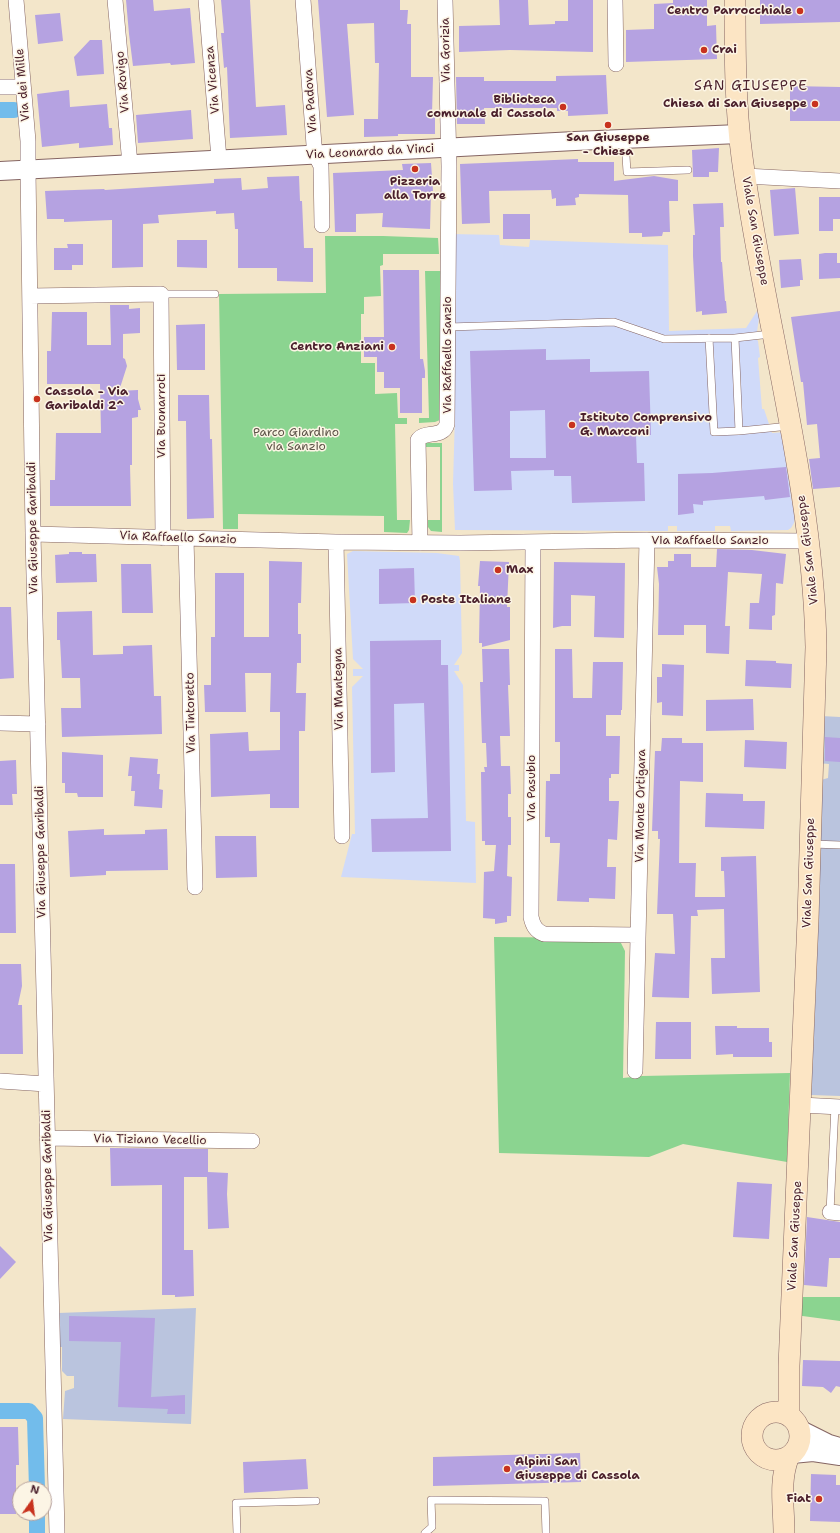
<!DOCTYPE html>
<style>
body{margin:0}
#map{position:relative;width:840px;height:1533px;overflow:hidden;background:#f3e6ca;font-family:"Shantell Sans",sans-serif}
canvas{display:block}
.north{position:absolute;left:12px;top:1481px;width:40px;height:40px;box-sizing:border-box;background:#fcf5e5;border:1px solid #b59f9b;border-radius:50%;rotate:14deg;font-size:11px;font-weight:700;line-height:16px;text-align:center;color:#4a1f2b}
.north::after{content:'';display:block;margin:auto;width:14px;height:18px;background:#c8321e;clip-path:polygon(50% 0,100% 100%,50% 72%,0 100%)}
</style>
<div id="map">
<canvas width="840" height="1533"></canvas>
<div class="north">N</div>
</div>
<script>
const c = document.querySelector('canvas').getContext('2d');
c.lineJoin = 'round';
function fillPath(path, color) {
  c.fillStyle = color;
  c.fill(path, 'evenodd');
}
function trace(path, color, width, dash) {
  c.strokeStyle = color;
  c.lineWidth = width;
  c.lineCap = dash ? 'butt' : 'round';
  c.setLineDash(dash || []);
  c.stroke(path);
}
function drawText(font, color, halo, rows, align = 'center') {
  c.font = font + ' "Shantell Sans",sans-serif';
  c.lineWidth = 3;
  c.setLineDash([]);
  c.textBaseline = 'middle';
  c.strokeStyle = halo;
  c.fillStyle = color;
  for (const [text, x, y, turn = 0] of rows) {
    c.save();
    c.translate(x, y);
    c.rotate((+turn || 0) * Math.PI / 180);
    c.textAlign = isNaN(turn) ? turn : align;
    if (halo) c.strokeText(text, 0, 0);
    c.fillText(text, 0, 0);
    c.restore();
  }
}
fillPath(new Path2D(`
 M 451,234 L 499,235 L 500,245 L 529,247 L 530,240 L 668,245 L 669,331 L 746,328 L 757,311 L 759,318 L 756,339 L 758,341 L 760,357 L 758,358 L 762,409 L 764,409 L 772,433 L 786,432 L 791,497 L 795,516 L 794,523 L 791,528 L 788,530 L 731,531 L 730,526 L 715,526 L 715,531 L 677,531 L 677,526 L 668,526 L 668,531 L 455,530 L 453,484 L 455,414 Z
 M 353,551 L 437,553 L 459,556 L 460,561 L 462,653 L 454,665 L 459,665 L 459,671 L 454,671 L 463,685 L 466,821 L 475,822 L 476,883 L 341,877 L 352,834 L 355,834 L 352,687 L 363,676 L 353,676 L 353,669 L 363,669 L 353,659 L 347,554 Z`), '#d0daf9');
fillPath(new Path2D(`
 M 821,716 L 840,717 L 840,1096 L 811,1095 L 817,964 L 811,960 L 821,780 L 828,778 L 829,764 L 817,763 Z
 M 196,1308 L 191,1424 L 63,1419 L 65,1391 L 74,1388 L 74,1376 L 67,1376 L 62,1371 L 62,1347 L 59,1347 L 58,1313 Z`), '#bac4de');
fillPath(new Path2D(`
 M 325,236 L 383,236 L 438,238 L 439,254 L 383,254 L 383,265 L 380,266 L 381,296 L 364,297 L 364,314 L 361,314 L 361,363 L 375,363 L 375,394 L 397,393 L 398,418 L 407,418 L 407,424 L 395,424 L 397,520 L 410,520 L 409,530 L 407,533 L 384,532 L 384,516 L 238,514 L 238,529 L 223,529 L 219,294 L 326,293 Z
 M 425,271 L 441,271 L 440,420 L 435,422 L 419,423 L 419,418 L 429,418 Z
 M 425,443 L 442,443 L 442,532 L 431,531 L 428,527 L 428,520 L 440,520 L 440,447 L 424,447 Z
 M 494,937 L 610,938 L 620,941 L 625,951 L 623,1078 L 642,1076 L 790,1073 L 787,1162 L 683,1144 L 649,1157 L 499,1153 Z
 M 796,1297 L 840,1297 L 840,1321 L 795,1315 Z`), '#8bd490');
trace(new Path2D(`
 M 0,110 L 14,110
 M 0,1411 L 29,1411 L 35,1418 L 37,1489
 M 37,1513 L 37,1533`), '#72bceb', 16);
fillPath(new Path2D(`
 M 126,0 L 153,0 L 154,11 L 190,8 L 195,63 L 171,65 L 170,63 L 133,66 L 129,34 Z
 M 221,0 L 250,0 L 256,107 L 285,105 L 287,135 L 230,138 L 227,67 L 224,68 L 221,33 L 224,33 Z
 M 318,0 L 400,0 L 400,10 L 408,10 L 407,24 L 411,24 L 411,77 L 433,77 L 432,114 L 435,114 L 435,134 L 398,134 L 398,136 L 364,137 L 364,119 L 378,119 L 379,63 L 375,63 L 374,23 L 347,24 L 354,115 L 327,117 Z
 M 499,0 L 528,0 L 529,25 L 555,24 L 555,21 L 568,21 L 568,0 L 593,0 L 593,52 L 510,50 L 459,52 L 459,26 L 500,25 Z
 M 673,0 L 707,0 L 707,26 L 716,25 L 717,59 L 626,62 L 626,30 L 654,29 L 654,4 L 673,3 Z
 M 760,0 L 840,0 L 840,22 L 760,24 Z
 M 60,13 L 63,41 L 38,44 L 35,15 Z
 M 90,40 L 102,40 L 104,74 L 77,76 L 74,57 Z
 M 606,75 L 608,114 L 568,116 L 568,111 L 557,111 L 557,108 L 484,108 L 485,124 L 457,124 L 456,77 L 484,77 L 484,81 L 556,81 L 556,76 Z
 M 790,86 L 840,87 L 840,121 L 790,121 Z
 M 69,90 L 70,107 L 107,104 L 109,128 L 112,128 L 113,145 L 79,148 L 79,143 L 42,147 L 37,94 Z
 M 191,110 L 193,139 L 138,143 L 136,115 Z
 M 719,148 L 718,172 L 709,172 L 709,177 L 693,177 L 692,150 Z
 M 578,159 L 578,162 L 614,162 L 614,181 L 654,176 L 678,180 L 678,201 L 669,201 L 670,232 L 663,232 L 662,236 L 642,237 L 642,233 L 629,233 L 628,195 L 579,194 L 579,197 L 575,198 L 576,205 L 556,206 L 556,198 L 552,199 L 551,190 L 489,191 L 490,223 L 462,224 L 460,164 Z
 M 431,163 L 433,191 L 431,191 L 430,229 L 382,227 L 383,213 L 356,214 L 356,232 L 335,232 L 333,173 L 403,170 L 402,164 Z
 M 299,176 L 300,201 L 302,201 L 304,248 L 313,248 L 313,282 L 277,281 L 277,268 L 238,268 L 238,229 L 235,229 L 234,213 L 216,214 L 216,211 L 158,215 L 159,223 L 143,224 L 143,267 L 112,268 L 112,220 L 64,222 L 64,219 L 47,219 L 45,191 L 104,189 L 105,190 L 214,183 L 214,179 L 241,178 L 242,190 L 268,188 L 267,177 Z
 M 795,188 L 799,234 L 774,236 L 770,190 Z
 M 819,197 L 840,197 L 840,219 L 833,219 L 833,231 L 819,231 Z
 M 723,203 L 724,227 L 720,227 L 721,262 L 722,262 L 725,301 L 726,301 L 727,313 L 702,315 L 702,311 L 696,312 L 693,256 L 693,235 L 695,235 L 693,204 Z
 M 503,214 L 530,214 L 530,239 L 503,239 Z
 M 177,240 L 207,240 L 207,268 L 177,267 Z
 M 67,244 L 83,244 L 83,265 L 72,265 L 72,270 L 54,270 L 54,248 L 68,248 Z
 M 825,253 L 837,253 L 837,263 L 840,263 L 840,278 L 819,279 L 819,254 Z
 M 801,259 L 803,280 L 800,280 L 800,286 L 781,288 L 779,260 Z
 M 383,270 L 419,270 L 420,359 L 423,359 L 425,371 L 425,378 L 422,378 L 422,413 L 400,413 L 400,388 L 384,388 L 384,372 L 377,372 L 377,357 L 364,357 L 364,337 L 384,337 Z
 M 110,305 L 129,305 L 129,309 L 140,308 L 140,333 L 123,334 L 123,358 L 125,359 L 127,366 L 119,391 L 138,390 L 138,399 L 141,410 L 138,410 L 138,417 L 132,418 L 132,465 L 130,465 L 131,506 L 50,506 L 50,480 L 55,480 L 56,433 L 101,433 L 100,384 L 47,384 L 47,351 L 51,351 L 52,312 L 87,312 L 87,345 L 111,345 Z
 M 840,311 L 840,487 L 813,489 L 809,459 L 820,458 L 817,424 L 807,425 L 803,382 L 801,382 L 791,317 Z
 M 205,324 L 205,370 L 177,370 L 176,325 Z
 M 546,349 L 546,360 L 590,359 L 590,372 L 649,371 L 651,435 L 636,435 L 637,463 L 644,463 L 645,501 L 572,503 L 571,476 L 554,476 L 554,470 L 511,471 L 512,490 L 474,491 L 470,351 ZM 545,410 L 546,458 L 510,458 L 510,411 Z
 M 178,395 L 209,395 L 210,439 L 212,439 L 214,518 L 187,519 L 186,421 L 178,421 Z
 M 786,467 L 790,497 L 765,500 L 764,496 L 703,501 L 703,505 L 693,504 L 694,513 L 678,515 L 678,474 L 712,473 Z
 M 717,549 L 752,550 L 786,554 L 783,584 L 776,583 L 775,615 L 772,616 L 772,630 L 749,629 L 750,603 L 759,603 L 762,574 L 728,572 L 725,626 L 730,626 L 729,654 L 706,653 L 706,625 L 684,625 L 684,635 L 658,635 L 659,584 L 657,567 L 668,567 L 668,561 L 674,561 L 674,554 L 691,554 L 691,567 L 716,567 Z
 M 69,552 L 82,552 L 82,554 L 96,554 L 97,582 L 56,583 L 55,555 L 69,554 Z
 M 269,561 L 302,562 L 301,603 L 298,603 L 298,634 L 301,634 L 301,663 L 297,663 L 296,693 L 306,693 L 305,731 L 299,731 L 299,808 L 270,808 L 270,794 L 211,797 L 210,734 L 248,732 L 249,751 L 280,750 L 280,712 L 270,712 L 271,673 L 245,673 L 246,712 L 205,712 L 204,685 L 211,685 L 211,637 L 215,637 L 215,573 L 244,573 L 244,637 L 269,637 Z
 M 480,561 L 509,562 L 507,607 L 510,607 L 510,640 L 482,647 L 482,643 L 479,643 L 480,586 L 478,586 Z
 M 554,562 L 625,563 L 624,638 L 594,637 L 595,596 L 571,595 L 571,626 L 562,626 L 553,628 Z
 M 121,564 L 151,564 L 153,613 L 122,613 Z
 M 414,568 L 415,603 L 379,604 L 379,569 Z
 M 0,607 L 11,607 L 14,678 L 0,679 Z
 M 92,611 L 93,655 L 123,654 L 123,646 L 152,645 L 154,696 L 161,696 L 162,734 L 62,737 L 61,708 L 81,708 L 80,678 L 62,678 L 60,640 L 57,640 L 57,612 Z
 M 441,640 L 441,665 L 448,665 L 451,851 L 372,852 L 371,819 L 428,818 L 424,703 L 394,704 L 395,772 L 371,773 L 370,641 Z
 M 482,649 L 509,649 L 510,685 L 508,685 L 510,736 L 500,736 L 501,766 L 510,766 L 511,794 L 508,794 L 508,817 L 511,817 L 511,845 L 508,845 L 507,876 L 512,877 L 511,916 L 507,916 L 507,922 L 495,924 L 495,919 L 483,918 L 484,872 L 494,871 L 496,845 L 485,845 L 485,841 L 482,841 L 481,772 L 485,772 L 484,767 L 487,767 L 486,743 L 482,743 L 480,682 L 483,682 Z
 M 555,649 L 572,649 L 573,698 L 592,698 L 593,662 L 623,662 L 622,710 L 621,710 L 621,715 L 606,715 L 606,736 L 620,736 L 619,774 L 611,774 L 611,778 L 609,778 L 609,801 L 619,801 L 617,840 L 608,839 L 607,867 L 616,867 L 615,899 L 589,898 L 589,902 L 557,901 L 560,843 L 550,843 L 550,837 L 545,837 L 546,781 L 550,781 L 550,774 L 560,774 L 560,742 L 555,742 Z
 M 746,660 L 776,661 L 776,663 L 792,664 L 791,688 L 745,686 Z
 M 662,664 L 684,665 L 683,716 L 662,715 L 662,702 L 657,703 L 657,677 L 662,677 Z
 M 753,699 L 754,730 L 706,731 L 706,700 Z
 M 825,737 L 840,738 L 840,762 L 825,761 Z
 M 662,738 L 682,738 L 682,743 L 703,743 L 703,782 L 680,781 L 679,863 L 696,863 L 695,897 L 725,897 L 724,871 L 721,871 L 721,857 L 756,856 L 760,992 L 712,994 L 711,958 L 725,958 L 724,909 L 697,910 L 698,916 L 691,916 L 689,998 L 652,997 L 655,953 L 675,954 L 673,914 L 657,914 L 660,839 L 658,839 L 658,831 L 652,831 L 655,751 L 661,751 Z
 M 745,740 L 787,742 L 786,769 L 744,767 Z
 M 62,752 L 103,755 L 103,797 L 78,797 L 77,793 L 65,793 L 65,783 L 62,783 Z
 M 130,757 L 158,759 L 157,774 L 160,774 L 159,789 L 163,790 L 162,808 L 134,806 L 135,791 L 131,791 L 132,776 L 128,776 Z
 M 16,760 L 17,794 L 12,794 L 13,805 L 0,805 L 0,761 Z
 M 706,793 L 743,794 L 743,801 L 765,801 L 764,829 L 705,827 Z
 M 104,829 L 104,835 L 145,834 L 145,830 L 167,829 L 168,870 L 106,871 L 106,875 L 70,877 L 68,831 Z
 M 215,836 L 256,836 L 257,877 L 216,878 Z
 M 0,864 L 15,864 L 16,933 L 0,933 Z
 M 0,964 L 21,964 L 22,986 L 18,1005 L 22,1005 L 23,1054 L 0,1054 Z
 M 656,1022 L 691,1022 L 691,1059 L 655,1059 Z
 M 715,1026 L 737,1026 L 737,1028 L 769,1028 L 769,1042 L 772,1042 L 772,1057 L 733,1057 L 733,1054 L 716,1055 Z
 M 110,1148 L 208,1149 L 208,1172 L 228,1173 L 227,1194 L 229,1228 L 208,1229 L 207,1177 L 184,1177 L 184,1250 L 193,1250 L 194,1296 L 175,1297 L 175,1295 L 162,1295 L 162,1185 L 111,1186 Z
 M 737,1182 L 772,1184 L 769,1239 L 733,1237 Z
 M 807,1217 L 840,1222 L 840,1258 L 829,1258 L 827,1287 L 804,1285 Z
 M 0,1246 L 16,1262 L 0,1279 Z
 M 69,1316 L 155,1318 L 151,1397 L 185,1395 L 185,1414 L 167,1414 L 168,1409 L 118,1407 L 121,1342 L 69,1341 Z
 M 803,1360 L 840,1361 L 840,1387 L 836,1386 L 831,1393 L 823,1387 L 802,1386 Z
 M 0,1427 L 18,1427 L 19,1465 L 16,1465 L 16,1514 L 0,1514 Z
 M 580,1453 L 581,1482 L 433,1486 L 433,1457 Z
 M 306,1459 L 308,1489 L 244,1493 L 243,1462 Z
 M 811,1474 L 836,1475 L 836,1485 L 840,1485 L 840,1522 L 810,1521 Z`), '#b5a2e1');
const service = new Path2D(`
 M 625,140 L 627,172 L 688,170
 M 161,294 L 215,294
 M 448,327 L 614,322 L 664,339 L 735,338
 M 771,334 L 735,338 L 739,431 L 790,426
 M 709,338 L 714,432 L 739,431
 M 812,844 L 840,845
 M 830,1212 L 835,1106
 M 237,1533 L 236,1503 L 316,1501
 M 425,1533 L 432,1527 L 431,1500 L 545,1501 L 546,1533`);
const minor = new Path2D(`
 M 16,0 L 28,141 L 28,170 L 33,534 L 57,1533
 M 115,0 L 130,164
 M 206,0 L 219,159
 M 303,0 L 314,145 L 315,154 L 321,166 L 322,225
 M 615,0 L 616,64
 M 0,87 L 23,87
 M 745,176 L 840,181
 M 30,296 L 161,294 L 163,538
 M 33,534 L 336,542 L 460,543 L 647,540 L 808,541
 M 186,538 L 195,887
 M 336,542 L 342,836
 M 420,543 L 418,440 C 425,430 443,439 447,424 L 449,166 L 445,0
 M 533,543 L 531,917 C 533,926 536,931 544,934 L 638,935
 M 0,723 L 38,724
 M 635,1071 L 647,540
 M 0,1081 L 46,1084
 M 801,1105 L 840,1107
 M 47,1138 L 252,1141
 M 830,1212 L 840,1213`);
const tertiary = new Path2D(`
 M 0,171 L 575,141 L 739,134
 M 799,1429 L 829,1444 L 840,1447
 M 792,1454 L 813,1452 L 840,1456`);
const secondary = new Path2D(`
 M 735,0 C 735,53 735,105 742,157 C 764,321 813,482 816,647 L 808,920 L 789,1366 L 789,1416
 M752 1436a24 24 0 1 1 48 0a24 24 0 1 1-48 0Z
 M 784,1533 C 784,1507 779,1483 788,1458`);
trace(service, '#856563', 8);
trace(minor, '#856563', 16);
trace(tertiary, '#856563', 20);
trace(secondary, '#856563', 22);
trace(service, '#fff', 7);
trace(minor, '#fff', 15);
trace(tertiary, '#fff', 18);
trace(secondary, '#fce5c4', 21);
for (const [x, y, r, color] of [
 [800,11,4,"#c8321e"],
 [704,50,4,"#c8321e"],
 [815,104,4,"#c8321e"],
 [563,107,4,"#c8321e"],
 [608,125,4,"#c8321e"],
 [415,169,4,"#c8321e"],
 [392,347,4,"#c8321e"],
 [37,399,4,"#c8321e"],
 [572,425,4,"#c8321e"],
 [498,570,4,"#c8321e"],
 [413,600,4,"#c8321e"],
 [507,1469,4,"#c8321e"],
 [819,1499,4,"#c8321e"]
]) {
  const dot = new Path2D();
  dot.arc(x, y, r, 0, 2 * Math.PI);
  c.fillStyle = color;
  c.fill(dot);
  trace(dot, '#fcf5e5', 1.5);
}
drawText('bold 12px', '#4a1f2b', '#fcf5e5', [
 ["Centro Parrocchiale",792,11,"right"],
 ["Crai",712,50],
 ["Biblioteca",555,100,"right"],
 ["comunale di Cassola",555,114,"right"],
 ["Chiesa di San Giuseppe",807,104,"right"],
 ["San Giuseppe",608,138,"center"],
 ["- Chiesa",608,152,"center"],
 ["Pizzeria",415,182,"center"],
 ["alla Torre",415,196,"center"],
 ["Centro Anziani",384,347,"right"],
 ["Cassola - Via",45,392],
 ["Garibaldi 2^",45,406],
 ["Istituto Comprensivo",580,418],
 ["G. Marconi",580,432],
 ["Max",506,570],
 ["Poste Italiane",421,600],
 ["Alpini San",515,1462],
 ["Giuseppe di Cassola",515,1476],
 ["Fiat",811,1499,"right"]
], 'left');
drawText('12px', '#4a1f2b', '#fcf5e5', [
 ["Via Gorizia",446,50,-91],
 ["Via Vicenza",213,80,-95],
 ["Via Rovigo",123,82,-95],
 ["Via dei Mille",23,85,-95],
 ["Via Padova",311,101,-94],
 ["Via Leonardo da Vinci",370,152,-3],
 ["Viale San Giuseppe",755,231,80],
 ["Via Raffaello Sanzio",448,355,-90],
 ["Via Buonarroti",162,416,-90],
 ["Via Giuseppe Garibaldi",33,528,-91],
 ["Via Raffaello Sanzio",178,538,2],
 ["Via Raffaello Sanzio",710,541],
 ["Viale San Giuseppe",808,550,-97],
 ["Via Mantegna",339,689,-91],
 ["Via Tintoretto",191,713,-91],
 ["Via Pasubio",532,788,-90],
 ["Via Monte Ortigara",641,806,-89],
 ["Via Giuseppe Garibaldi",41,852,-91],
 ["Viale San Giuseppe",809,873,-88],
 ["Via Tiziano Vecellio",150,1140,1],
 ["Via Giuseppe Garibaldi",48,1176,-91],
 ["Viale San Giuseppe",795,1236,-87]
]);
drawText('12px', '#5e5549', '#fcf5e5', [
 ["Parco Giardino",296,433],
 ["via Sanzio",296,447]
]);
c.letterSpacing = '1px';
drawText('14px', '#4a1f2b', '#fcf5e5', [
 ["SAN GIUSEPPE",751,86]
]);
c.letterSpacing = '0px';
</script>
